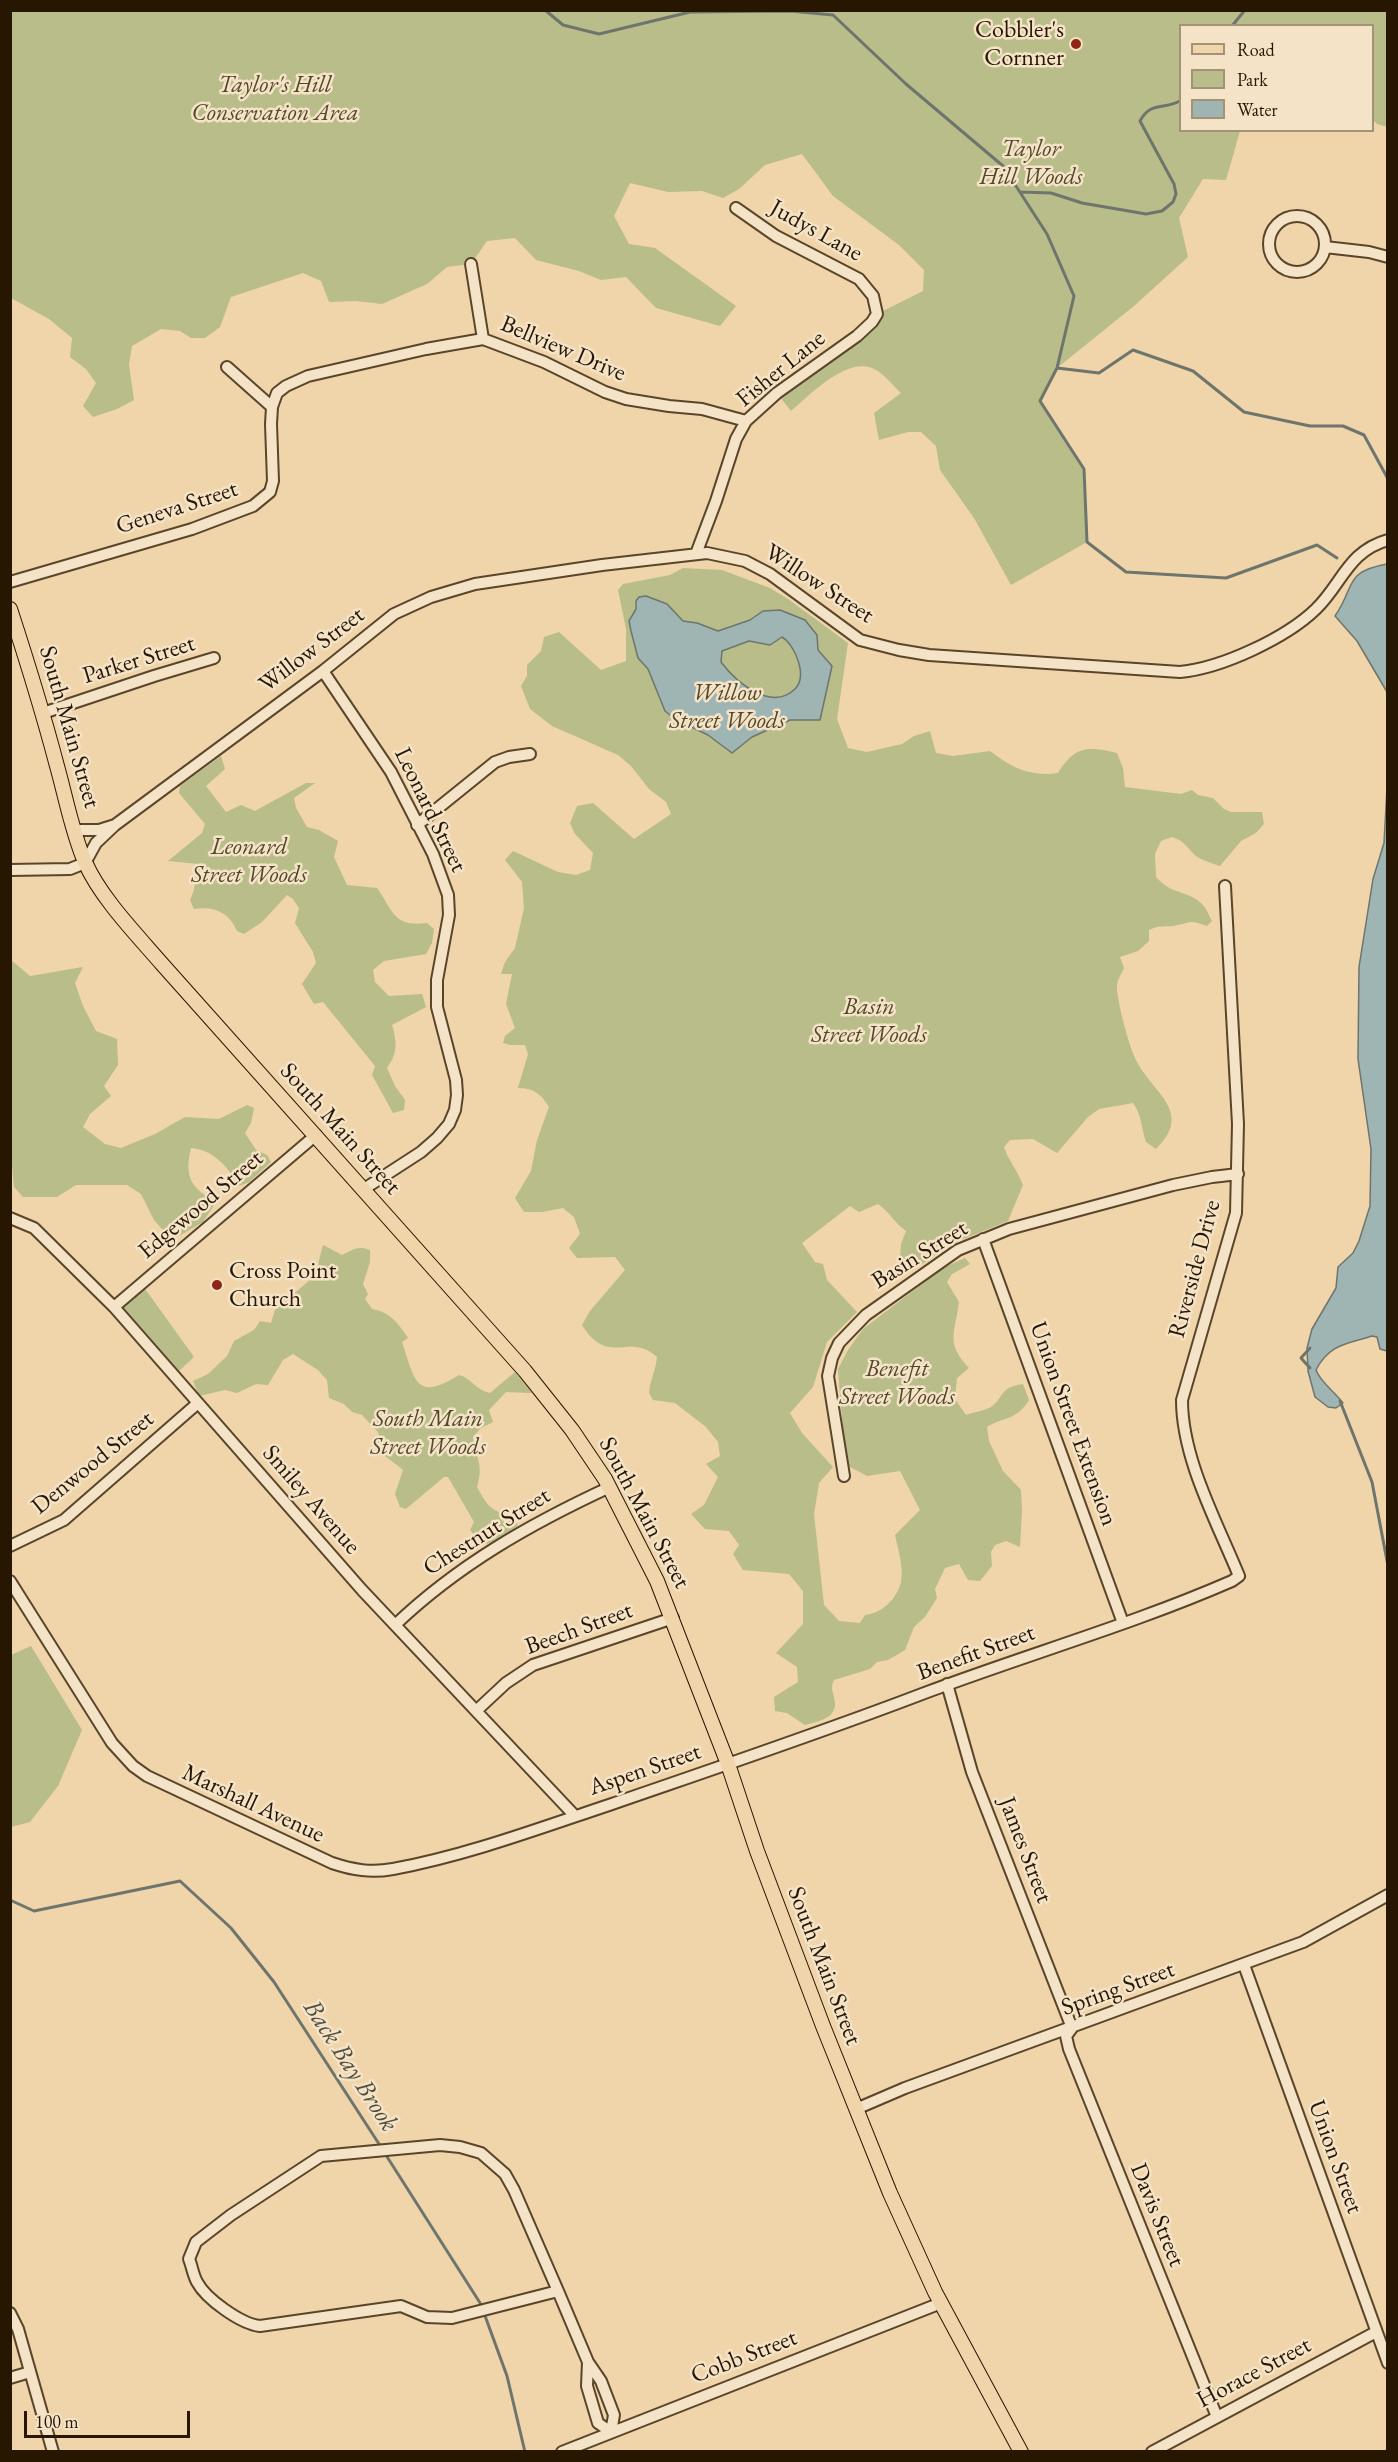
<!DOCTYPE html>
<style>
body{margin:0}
#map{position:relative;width:1398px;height:2462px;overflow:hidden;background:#f0d4aa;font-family:"EB Garamond",serif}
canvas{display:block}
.frame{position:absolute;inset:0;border:12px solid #271600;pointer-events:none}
.legend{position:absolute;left:1179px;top:24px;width:195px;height:108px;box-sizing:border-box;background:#f5e3c8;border:2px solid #a39178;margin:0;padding:8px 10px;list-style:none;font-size:18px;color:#271600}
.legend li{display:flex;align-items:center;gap:12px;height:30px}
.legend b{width:30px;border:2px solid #a39178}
.scale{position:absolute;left:24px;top:2411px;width:166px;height:27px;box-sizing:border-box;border:3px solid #271600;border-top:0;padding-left:8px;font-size:18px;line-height:21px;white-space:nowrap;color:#271600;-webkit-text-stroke:4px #f5e3c8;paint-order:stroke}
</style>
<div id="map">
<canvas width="1398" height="2462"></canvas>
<div class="frame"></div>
<ul class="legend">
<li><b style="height:8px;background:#f0d4aa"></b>Road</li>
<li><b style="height:16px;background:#b8bd89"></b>Park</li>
<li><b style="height:16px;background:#9eb5b4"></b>Water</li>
</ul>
<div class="scale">100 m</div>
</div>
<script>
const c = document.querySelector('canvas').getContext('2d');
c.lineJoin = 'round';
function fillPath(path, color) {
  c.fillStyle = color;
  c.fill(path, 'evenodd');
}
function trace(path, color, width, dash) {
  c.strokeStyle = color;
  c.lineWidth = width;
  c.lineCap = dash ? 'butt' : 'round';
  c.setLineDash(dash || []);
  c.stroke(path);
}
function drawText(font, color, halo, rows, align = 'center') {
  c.font = font + ' "EB Garamond",serif';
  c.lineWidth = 5;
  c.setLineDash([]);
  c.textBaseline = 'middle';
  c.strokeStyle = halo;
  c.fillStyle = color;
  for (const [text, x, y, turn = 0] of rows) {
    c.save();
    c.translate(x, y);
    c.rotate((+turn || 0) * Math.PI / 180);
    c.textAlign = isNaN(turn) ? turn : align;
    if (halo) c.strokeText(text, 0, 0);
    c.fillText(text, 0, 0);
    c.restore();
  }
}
fillPath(new Path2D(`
 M 10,11 L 1387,11 L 1387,127 L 1377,124 L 1373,120 L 1372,26 L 1180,26 L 1180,130 L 1240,131 L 1226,180 L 1203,179 L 1179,218 L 1188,257 L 1134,306 L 1057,368 L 1040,401 L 1084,469 L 1087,542 L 1011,585 L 974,518 L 940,470 L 936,446 L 921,432 L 908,432 L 879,440 L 874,413 L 901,393 C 893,386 882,371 872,368 C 845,358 810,395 791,411 L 777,393 L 877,314 L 923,291 L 924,270 L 899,245 L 833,196 L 802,154 L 765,165 L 739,189 L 723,198 L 702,191 L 668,192 L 630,183 L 614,216 L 629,244 L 655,248 L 736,306 L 720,326 L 656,308 L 626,277 L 601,280 L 579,271 L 536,260 L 515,238 L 487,241 L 471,264 L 447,267 L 427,284 L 382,304 L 356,301 L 329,302 L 321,281 L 303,273 L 231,297 L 220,327 L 205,338 L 191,338 L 180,331 L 161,329 L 132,346 L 129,365 L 134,400 L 117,409 L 93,417 L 83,406 L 96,383 L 86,369 L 70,357 L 72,338 L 49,319 L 11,298 Z
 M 683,568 L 722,570 L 770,588 L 788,599 L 848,643 L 837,719 L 848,748 L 867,752 L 902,744 L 914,736 L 930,731 L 936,753 L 953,756 L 990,751 C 1012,768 1030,777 1058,773 C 1075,746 1087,746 1117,753 L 1123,768 L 1125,787 L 1181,794 L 1192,790 L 1198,795 L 1213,798 L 1224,809 L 1231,812 L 1262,812 L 1264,824 L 1256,833 L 1241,841 L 1220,866 C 1212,863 1203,861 1196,856 C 1187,848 1185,841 1172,837 L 1161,841 L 1155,854 L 1156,877 C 1173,896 1186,889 1202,904 C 1206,908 1209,915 1212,921 L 1207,926 C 1187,919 1192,923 1173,926 C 1163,927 1158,925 1149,930 L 1149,941 L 1138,951 L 1120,957 L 1124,968 C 1122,973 1117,980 1117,985 C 1116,999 1130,1050 1137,1062 C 1153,1093 1194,1112 1156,1149 L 1146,1142 C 1141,1128 1142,1115 1133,1103 L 1099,1109 L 1088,1117 L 1057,1153 L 1033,1139 L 1010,1140 L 1004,1147 C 1008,1160 1018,1171 1023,1185 L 1008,1221 L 951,1244 L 912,1271 L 900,1260 L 901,1244 L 906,1231 C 894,1223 890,1212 878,1204 L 859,1212 L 850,1206 L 802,1243 L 815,1262 L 823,1264 L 827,1280 L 857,1312 L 827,1342 L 813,1387 L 790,1413 L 802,1433 L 833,1467 L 819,1483 L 814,1514 L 824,1605 L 839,1621 L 860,1623 L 865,1615 C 882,1613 897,1599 901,1582 C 904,1568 898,1549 895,1535 L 920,1510 L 900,1471 L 867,1476 L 848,1466 L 843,1432 L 838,1369 L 848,1350 L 863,1329 L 943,1268 L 965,1258 L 970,1264 L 952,1274 L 947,1282 L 959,1302 C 955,1333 945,1343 969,1368 L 957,1378 L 955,1399 L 966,1415 C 974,1412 984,1411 991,1407 C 1005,1397 999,1387 1023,1384 L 1029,1400 C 1016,1421 1005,1416 987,1427 L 989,1441 L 1003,1471 L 1021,1490 L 1022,1511 L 1020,1547 L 1006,1541 L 995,1545 L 991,1552 L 992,1566 L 980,1581 L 968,1580 L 959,1564 L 945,1568 L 935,1589 L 937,1598 L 925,1617 L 914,1627 L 905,1650 L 888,1660 L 877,1662 L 870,1669 L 834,1680 C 829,1690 835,1694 835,1704 C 835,1719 816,1722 805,1725 L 787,1713 L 775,1711 L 774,1697 L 798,1682 L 797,1667 L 776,1653 L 803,1624 L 803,1591 L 789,1574 L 743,1570 L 733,1554 L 739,1545 L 729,1531 L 705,1529 L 691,1514 L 704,1505 L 718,1477 L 706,1464 L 720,1456 L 718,1442 L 706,1427 L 675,1403 L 653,1400 L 649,1393 C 650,1380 656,1370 657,1357 C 629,1331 609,1368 582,1325 L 590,1311 L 625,1270 L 615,1257 L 577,1258 L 569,1248 L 580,1234 L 574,1217 L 563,1208 L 542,1212 L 524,1212 L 515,1198 L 531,1171 L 537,1140 L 549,1107 C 541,1094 534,1088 518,1088 L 528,1054 L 525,1045 L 510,1045 L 503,1043 L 505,1036 L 515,1028 L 506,1004 L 512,974 L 501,974 L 505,962 L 515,948 L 524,908 L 522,882 L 505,860 L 513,851 L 558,872 L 576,875 L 590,870 L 593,853 L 575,834 L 570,823 L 577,806 L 593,803 L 634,839 L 671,814 L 666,802 L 649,789 L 631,766 L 618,755 L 552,726 L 530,709 L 521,686 L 527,676 L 527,665 L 541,651 L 544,637 L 559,632 L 601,670 L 626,661 L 626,629 L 618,590 L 623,584 L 670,575 Z
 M 221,756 L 225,769 L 206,786 L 226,812 L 241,805 L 255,811 L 306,783 L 315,783 L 294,798 L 296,808 L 307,827 L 319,830 L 338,841 L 334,857 L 347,885 L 377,888 C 394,912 393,927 427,923 L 434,929 L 432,943 L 426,954 L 384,961 L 373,970 L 375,982 L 389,996 L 422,994 L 426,1007 L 392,1025 C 397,1042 398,1053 387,1068 L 395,1086 L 405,1100 L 404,1110 L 393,1113 L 372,1075 L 375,1066 L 323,1002 L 314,1004 L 302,984 L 316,963 L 313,952 L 295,923 L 299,908 L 293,899 L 287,895 L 262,922 L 244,934 L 237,931 C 229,912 214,906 194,909 L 190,900 C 197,887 194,877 198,864 L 168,861 L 202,833 L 205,824 L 179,793 L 180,786 Z
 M 10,959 L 30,976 L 83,967 L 75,983 L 83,1006 L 96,1031 L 117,1039 L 118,1065 L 104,1086 L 111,1096 L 90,1114 L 83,1127 L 105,1144 L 121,1148 L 155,1134 L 185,1117 L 219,1119 L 247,1105 L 254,1108 L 251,1123 L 245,1133 L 256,1150 L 267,1155 L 271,1162 L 249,1182 L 239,1186 C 228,1167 214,1150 191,1148 C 184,1176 191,1189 216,1202 L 203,1222 L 172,1240 L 154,1220 L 141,1194 L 127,1185 L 76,1185 L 57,1197 L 23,1197 L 14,1187 L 11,1156 Z
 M 323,1245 L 342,1255 C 352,1250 359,1245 370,1250 L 370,1262 L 363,1284 L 368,1294 L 365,1299 L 372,1309 C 390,1312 398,1323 408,1338 L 402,1342 C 415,1381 416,1402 459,1375 C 471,1378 477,1391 490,1393 L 515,1372 L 532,1393 L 506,1392 L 489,1410 L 493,1422 L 481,1428 L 473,1437 C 476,1460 484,1463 477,1487 C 486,1503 490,1512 509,1514 L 518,1525 L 507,1536 L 487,1544 L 476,1537 L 470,1530 L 474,1522 L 448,1477 L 444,1477 L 406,1509 L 400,1507 L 395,1494 L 403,1470 C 393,1461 383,1457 376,1446 L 379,1436 L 378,1432 L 362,1415 L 352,1412 L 344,1404 L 329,1398 L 327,1380 L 318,1370 L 293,1354 L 283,1360 L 268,1385 L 256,1384 L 237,1393 L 225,1390 L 199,1396 L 193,1381 L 208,1374 L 227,1356 L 234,1341 L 254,1330 L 260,1321 L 271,1323 L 275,1310 L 318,1273 L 319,1260 Z
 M 143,1286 L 194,1357 L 178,1372 L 122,1313 L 121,1307 Z
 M 31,1646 L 82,1730 L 58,1786 L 30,1822 L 11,1827 L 11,1655 Z`), '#b8bd89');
const water = new Path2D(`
 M 1387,564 L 1388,564 L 1387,692 L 1357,641 L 1335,616 C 1356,586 1343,572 1387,564 Z
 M 646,596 L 667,604 L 683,621 L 697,623 L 718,631 L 750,620 L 763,611 L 780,610 L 805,620 L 817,635 L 818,650 L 832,666 L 820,720 L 790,720 L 752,737 L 732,753 L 708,735 L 675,719 L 665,711 L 648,669 L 638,658 L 631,631 L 629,621 L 636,609 L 636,601 L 639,597 ZM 782,637 C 795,645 808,676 795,689 C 771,712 736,682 721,662 L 722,651 L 749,641 L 770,645 Z
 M 1387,788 L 1387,1351 L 1380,1349 L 1377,1337 L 1372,1336 C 1347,1344 1329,1344 1316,1370 C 1321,1383 1335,1392 1343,1403 L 1336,1408 L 1328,1407 L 1315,1397 L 1308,1371 L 1307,1348 L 1312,1329 L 1336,1288 L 1338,1267 L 1353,1253 L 1359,1241 L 1370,1206 L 1371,1149 L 1358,1059 L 1359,967 L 1373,879 L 1384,843 Z`);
fillPath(water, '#9eb5b4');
trace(water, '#6e756c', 1.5);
trace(new Path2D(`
 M 545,10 L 563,25 L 599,34 L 690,12 L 790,11 L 833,15 L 906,84 L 1003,166 L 1047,234 L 1074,296 L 1057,368 L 1040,401 L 1084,469 L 1087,542 L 1126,572 L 1226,578 L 1317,545 L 1337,558
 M 1232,26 L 1245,10
 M 1020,192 L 1051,193 L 1082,203 L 1146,214 L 1162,211 L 1173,202 L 1176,194 L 1174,184 L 1140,121 C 1151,101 1163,110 1180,101
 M 1057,368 L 1099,373 L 1133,350 L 1193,371 L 1244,412 L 1310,426 L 1343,426 L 1364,435 L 1388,479
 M 1310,1368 L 1301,1358 L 1310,1348
 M 1340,1401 L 1372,1482 L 1388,1566
 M 10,1900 L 34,1911 L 180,1881 L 231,1928 L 274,1982 L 381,2147
 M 384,2152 L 482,2306
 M 484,2313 L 507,2376 L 525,2452`), '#6e756c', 3);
const minor = new Path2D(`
 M1269 244a28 28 0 1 1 56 0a28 28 0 1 1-56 0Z
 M 1325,247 L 1369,252 L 1388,257
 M 471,264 L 483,339
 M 227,367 L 272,407
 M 696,554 L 716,501 L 736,439 L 746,421 L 777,393 L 857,336 L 872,322 L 877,314 L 873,296 L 859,279 L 776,236 L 736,208
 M 10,582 L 192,529 L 253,506 L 270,492 L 273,481 L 271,424 L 272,407 L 277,393 L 286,386 L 308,376 L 426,349 L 483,339 L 544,362 L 605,392 L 626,399 L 669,406 L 702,409 L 746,421
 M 323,671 L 391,772 L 433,854 L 448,895 L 449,915 L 437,980 L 437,1007 L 456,1080 L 457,1095 L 455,1110 L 449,1124 L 437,1138 L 421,1152 L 364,1189
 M 43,713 L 154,676 L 214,658
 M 115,825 L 323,671 L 394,614 L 431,597 L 475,584 L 602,565 L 707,553 L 745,561 L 770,574 L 860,640 L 899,650 L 929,655 L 1180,672 C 1222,668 1286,638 1316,609 C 1342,584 1348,551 1388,540
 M 417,825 L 495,762 L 509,757 L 530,754
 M 10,870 L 70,869 L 85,863 L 96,843 L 115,825 L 99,830 L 75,830
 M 10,1218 L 34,1228 L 114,1307 L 362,1590 L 575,1816
 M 983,1239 L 1123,1623
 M 114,1307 L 316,1135
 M 844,1476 L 828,1376 L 832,1358 L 839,1343 L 866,1315 L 958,1250 L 1009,1229 L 1173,1185 L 1212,1177 L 1238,1174
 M 10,1546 L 64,1520 L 198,1403
 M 10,1581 L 112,1743 L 133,1766 L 147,1776 L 332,1863 C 353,1870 371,1873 393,1869 C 468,1855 540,1828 612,1804 C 716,1768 820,1733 922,1694 C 1025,1655 1131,1625 1232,1581 L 1239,1576 C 1217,1522 1182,1459 1182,1400 L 1236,1213 L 1238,1124 L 1225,886
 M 395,1625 C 458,1565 530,1524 610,1487
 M 947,1684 L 972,1772 L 1072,2028 L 1066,2036 L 1069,2049 L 1217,2417
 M 476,1711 L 506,1683 L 533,1665 L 673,1618
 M 1244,1965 L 1388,2363
 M 856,2109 L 905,2088 L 1303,1942 L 1388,1895
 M 558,2291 L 514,2190 L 505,2174 L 481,2153 L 460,2147 L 440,2145 L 321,2156 L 231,2215 L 196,2242 L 189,2259 C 192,2266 193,2275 197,2282 C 206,2299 241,2324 260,2326 L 401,2306 L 427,2317 L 452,2318 L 558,2291 L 588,2362 L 601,2381 L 614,2415 L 611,2432 L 598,2423 L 587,2386 L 588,2362
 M 10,2313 L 18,2329 L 53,2452
 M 10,2378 L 30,2372
 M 562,2452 L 941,2303
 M 1152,2452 L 1376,2332`);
const major = new Path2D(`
 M 10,609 C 27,661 43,713 57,766 C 66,798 72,832 85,862 C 100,897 137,935 162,964 L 525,1371 L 572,1430 L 605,1479 L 657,1581 L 728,1764 L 757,1851 L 823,2026 L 890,2193 L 935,2292 L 1021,2452`);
trace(minor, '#59462a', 14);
trace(major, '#271600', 16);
trace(minor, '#f5e3c8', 10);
trace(major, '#f0d4aa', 14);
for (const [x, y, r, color] of [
 [1076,44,6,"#8f2418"],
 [217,1285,6,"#8f2418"]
]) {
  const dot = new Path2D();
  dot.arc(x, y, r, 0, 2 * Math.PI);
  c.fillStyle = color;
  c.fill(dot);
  trace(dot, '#f5e3c8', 2);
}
drawText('24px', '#271600', '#f5e3c8', [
 ["Cobbler's",1064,30],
 ["Cornner",1064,58],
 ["Cross Point",229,1271,"left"],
 ["Church",229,1299,"left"]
], 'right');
drawText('italic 24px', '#524829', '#f5e3c8', [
 ["Taylor's Hill",275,85],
 ["Conservation Area",275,113],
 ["Taylor",1031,149],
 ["Hill Woods",1031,177],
 ["Willow",727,693],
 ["Street Woods",727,721],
 ["Leonard",249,847],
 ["Street Woods",249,875],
 ["Basin",869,1007],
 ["Street Woods",869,1035],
 ["Benefit",897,1369],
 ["Street Woods",897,1397],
 ["South Main",428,1419],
 ["Street Woods",428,1447]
]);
drawText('24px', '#271600', '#f5e3c8', [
 ["Judys Lane",816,231,29],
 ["Bellview Drive",563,349,23],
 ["Fisher Lane",781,369,-39],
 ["Geneva Street",177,508,-18],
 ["Willow Street",819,584,33],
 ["Willow Street",312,650,-37],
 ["Parker Street",139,660,-17],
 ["South Main Street",69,727,74],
 ["Leonard Street",430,810,64],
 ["South Main Street",340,1129,48],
 ["Edgewood Street",201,1205,-40],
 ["Basin Street",920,1255,-32],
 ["Riverside Drive",1195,1269,-75],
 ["Union Street Extension",1073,1424,70],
 ["Denwood Street",93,1463,-39],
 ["Smiley Avenue",311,1500,49],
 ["South Main Street",644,1513,62],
 ["Chestnut Street",487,1532,-32],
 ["Beech Street",579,1629,-20],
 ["Benefit Street",976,1653,-20],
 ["Aspen Street",645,1770,-19],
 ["Marshall Avenue",253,1804,25],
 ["James Street",1025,1850,69],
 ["South Main Street",824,1966,69],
 ["Spring Street",1118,1989,-20],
 ["Union Street",1335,2157,70],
 ["Davis Street",1157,2215,68],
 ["Cobb Street",744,2357,-21],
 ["Horace Street",1254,2373,-28]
]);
drawText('italic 26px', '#514e3f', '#f5e3c8', [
 ["Back Bay Brook",350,2066,57]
]);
</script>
